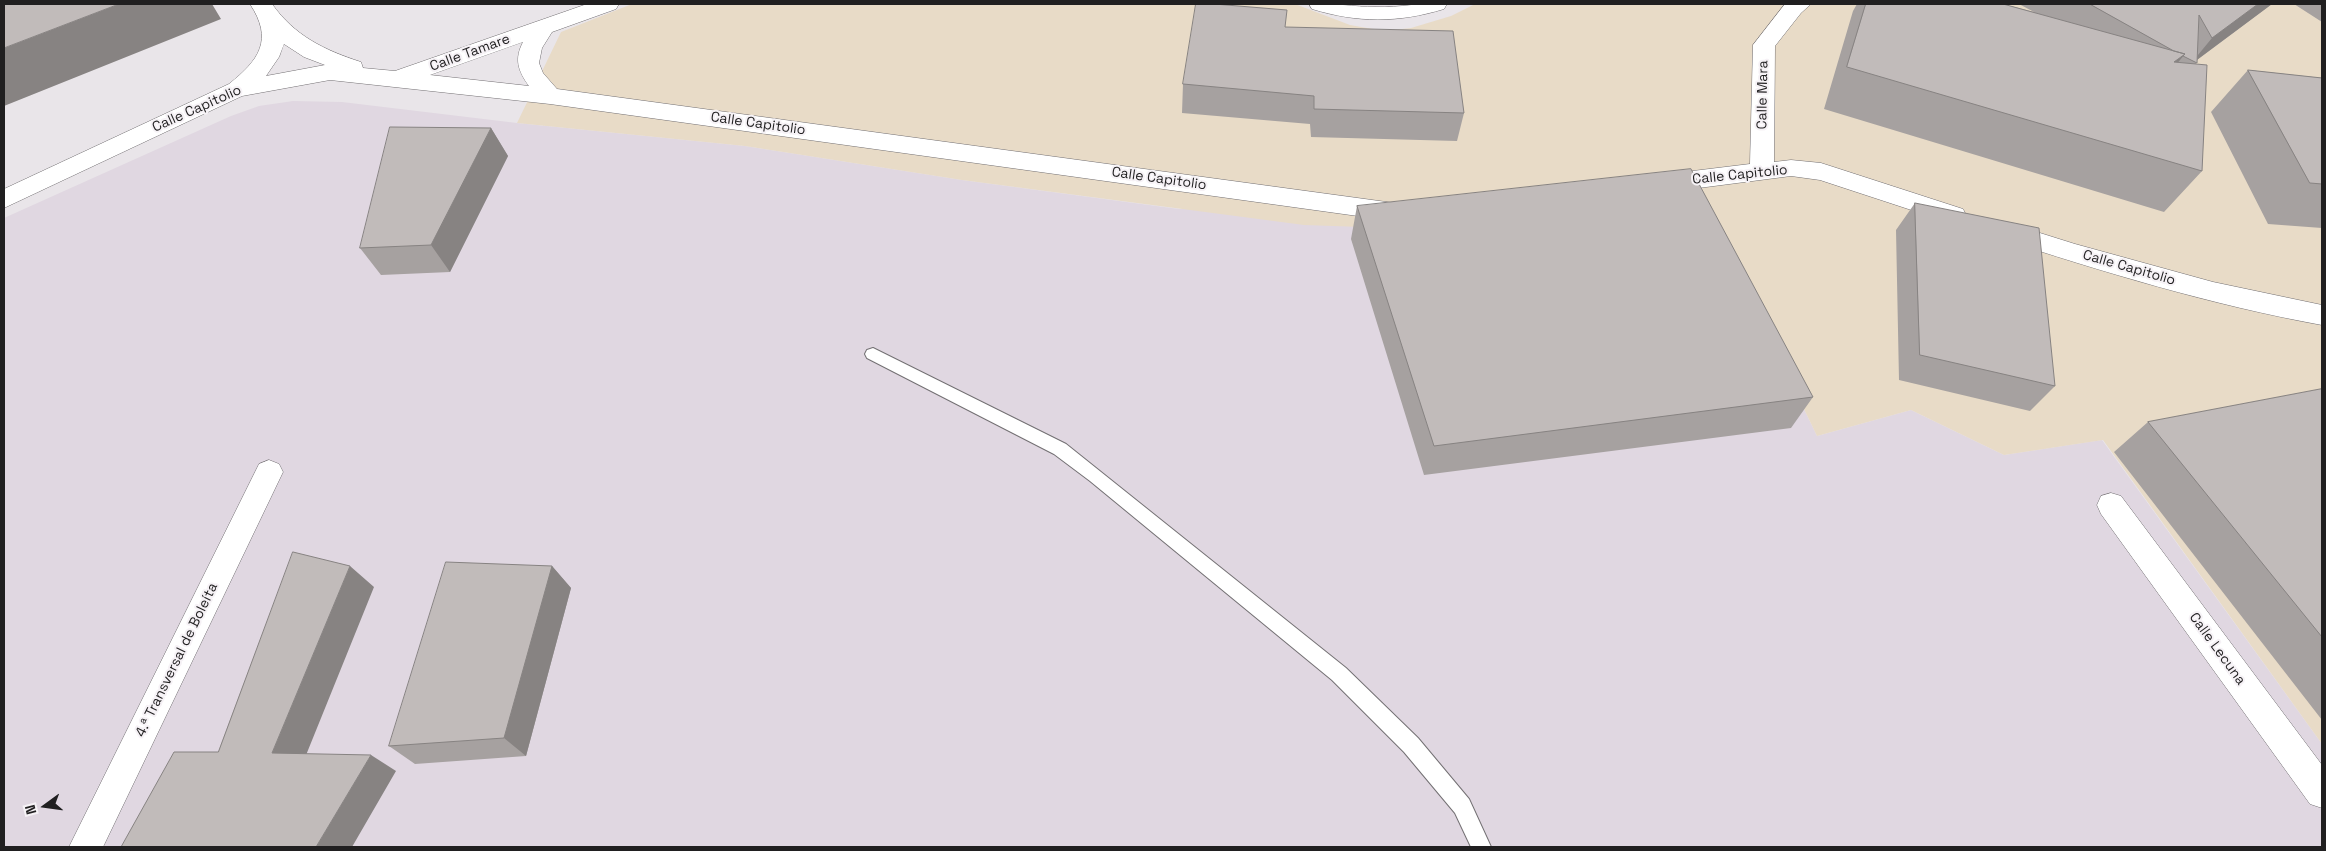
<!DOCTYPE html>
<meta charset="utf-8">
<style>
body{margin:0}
#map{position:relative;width:2326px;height:851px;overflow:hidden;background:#e9e5e9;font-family:"Space Grotesk",sans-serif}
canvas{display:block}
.frame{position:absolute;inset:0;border:5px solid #201f20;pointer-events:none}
.north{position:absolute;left:20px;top:781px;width:50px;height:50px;-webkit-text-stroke:4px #f6f2f6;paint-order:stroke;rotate:256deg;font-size:14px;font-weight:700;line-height:20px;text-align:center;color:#201f20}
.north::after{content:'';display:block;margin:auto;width:18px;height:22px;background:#201f20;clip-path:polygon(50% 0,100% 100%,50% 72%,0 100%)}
</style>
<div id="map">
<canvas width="2326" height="851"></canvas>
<div class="frame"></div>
<div class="north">N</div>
</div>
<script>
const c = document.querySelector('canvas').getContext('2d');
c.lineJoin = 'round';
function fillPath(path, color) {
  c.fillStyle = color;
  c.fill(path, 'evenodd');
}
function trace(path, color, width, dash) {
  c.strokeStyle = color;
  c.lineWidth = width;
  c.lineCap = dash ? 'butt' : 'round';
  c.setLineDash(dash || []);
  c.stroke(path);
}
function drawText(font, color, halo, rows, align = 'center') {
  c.font = font + ' "Space Grotesk",sans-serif';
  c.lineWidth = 4;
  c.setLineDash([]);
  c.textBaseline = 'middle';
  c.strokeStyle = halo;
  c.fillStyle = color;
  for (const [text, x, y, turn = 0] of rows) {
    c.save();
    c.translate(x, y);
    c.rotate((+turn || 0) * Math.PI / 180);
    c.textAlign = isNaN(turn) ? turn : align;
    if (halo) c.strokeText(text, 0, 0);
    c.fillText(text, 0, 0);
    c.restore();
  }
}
fillPath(new Path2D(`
 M 293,101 L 342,102 L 517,123 L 745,146 L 962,180 L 1179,209 L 1705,204 L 1817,436 L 1911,410 L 2004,455 L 2102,440 L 2322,744 L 2322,847 L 4,847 L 4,218 L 231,116 L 259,106 Z`), '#e0d7e1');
fillPath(new Path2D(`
 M 632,4 L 1295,4 L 1350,25 L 1384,31 L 1411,28 L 1451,16 L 1475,4 L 2322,4 L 2322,744 L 2103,440 L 2004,455 L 1911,410 L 1817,436 L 1705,204 L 1362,227 L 1304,225 L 962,180 L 745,146 L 517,123 L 561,32 Z`), '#e8dbc7');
const service = new Path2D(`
 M 873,348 L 1066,444 L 1346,668 L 1418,738 L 1469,799 L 1491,847 L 1471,847 L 1455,813 L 1404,752 L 1332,680 L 1090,481 L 1054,454 L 867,358 L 865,354 L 867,350 Z`);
const minor = new Path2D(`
 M 250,4 L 272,4 C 295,36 324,50 361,62 L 363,68 L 395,71 L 587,4 L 619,4 L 616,9 L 552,32 L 542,48 L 539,63 L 543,73 L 557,89 L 1394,203 L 1403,206 L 1406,212 L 1403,218 L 1394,221 L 550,104 L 330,80 L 242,96 L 4,208 L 4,189 L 229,84 C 259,60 274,40 250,4 ZM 523,42 C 514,59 518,71 529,86 L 430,75 ZM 284,44 L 304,57 L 325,65 L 266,76 L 279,57 Z
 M 1309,4 C 1332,3 1354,7 1376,7 C 1400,8 1423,2 1447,4 L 1444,9 C 1398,23 1358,23 1312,9 Z
 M 1785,4 L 1811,4 L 1801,13 L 1775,46 L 1774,162 L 1791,160 L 1821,163 L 1963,209 L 1966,215 L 1963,221 L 1954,224 L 1820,180 L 1791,176 L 1660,193 L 1652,190 L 1648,184 L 1652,178 L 1660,175 L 1750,164 L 1753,45 Z
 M 2005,222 L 2075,244 L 2213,282 L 2322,305 L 2322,325 C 2212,305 2103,272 1996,237 L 1993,231 L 1996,225 Z
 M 269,460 L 279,464 L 283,472 L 103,847 L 69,847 L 259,464 Z
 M 2111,493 L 2121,496 L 2322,765 L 2322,808 L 2310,804 L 2101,514 L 2097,505 L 2101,496 Z`);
trace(service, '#737073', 2);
trace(minor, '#737073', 1);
fillPath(service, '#fff');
fillPath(minor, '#fff');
fillPath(new Path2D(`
 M 1857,4 L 2003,4 L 2034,12 L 2019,4 L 2272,4 L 2197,60 L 2196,64 L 2202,171 L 2164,212 L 1824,109 L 1853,11 Z
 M 2294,4 L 2322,4 L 2322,22 Z
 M 1285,27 L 1464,113 L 1457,141 L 1311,137 L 1310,124 L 1182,113 L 1183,84 Z
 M 2248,70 L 2322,78 L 2322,228 L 2268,224 L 2211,112 Z
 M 491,128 L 508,156 L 450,272 L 381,275 L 360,248 Z
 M 1915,203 L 2055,386 L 2030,411 L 1899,380 L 1896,230 Z
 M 1357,206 L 1813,397 L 1791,428 L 1424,475 L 1351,239 Z
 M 2322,389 L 2322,720 L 2114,452 L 2148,422 Z
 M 552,566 L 571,588 L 526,756 L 415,764 L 389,746 Z`), '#a6a1a0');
fillPath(new Path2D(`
 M 119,4 L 212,4 L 221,19 L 4,106 L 4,48 Z
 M 2258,4 L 2272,4 L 2194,62 L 2193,61 L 2212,38 Z
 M 2185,54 L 2150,96 L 2174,62 Z
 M 491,128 L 508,156 L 450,272 L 431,245 Z
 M 350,566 L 374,587 L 300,770 L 272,753 Z
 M 552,566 L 571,588 L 526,756 L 504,738 Z
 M 371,755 L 396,771 L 352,847 L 316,847 Z`), '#878382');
const building = new Path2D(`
 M 4,4 L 119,4 L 4,48 Z
 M 1196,4 L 1214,4 L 1287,10 L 1285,27 L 1453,31 L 1464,113 L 1314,109 L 1314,96 L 1183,84 Z
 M 1866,4 L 2003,4 L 2185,54 L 2174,62 L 2207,65 L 2202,171 L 1847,67 Z
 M 2090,4 L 2258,4 L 2212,38 L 2199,15 L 2197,63 L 2183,56 L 2185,54 L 2174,51 Z
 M 2248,70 L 2322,78 L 2322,184 L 2310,183 Z
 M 390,127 L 491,128 L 431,245 L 360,248 Z
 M 1691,169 L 1813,397 L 1434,446 L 1357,206 Z
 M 1915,203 L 2039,228 L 2055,386 L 1920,355 Z
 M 2322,389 L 2322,637 L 2148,422 Z
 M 293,552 L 350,566 L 272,753 L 371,755 L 316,847 L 121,847 L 174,752 L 218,752 Z
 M 446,562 L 552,566 L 504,738 L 389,746 Z`);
fillPath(building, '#c1bbba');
trace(building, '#878382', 1);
drawText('14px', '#201f20', '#f6f2f6', [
 ["Calle Tamare",470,53,-20],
 ["Calle Mara",1763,95,-89],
 ["Calle Capitolio",197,109,-24],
 ["Calle Capitolio",758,124,8],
 ["Calle Capitolio",1740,175,-6],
 ["Calle Capitolio",1159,179,8],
 ["Calle Capitolio",2129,268,16],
 ["Calle Lecuna",2217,649,54],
 ["4.ª Transversal de Boleíta",177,660,-64]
]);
</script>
